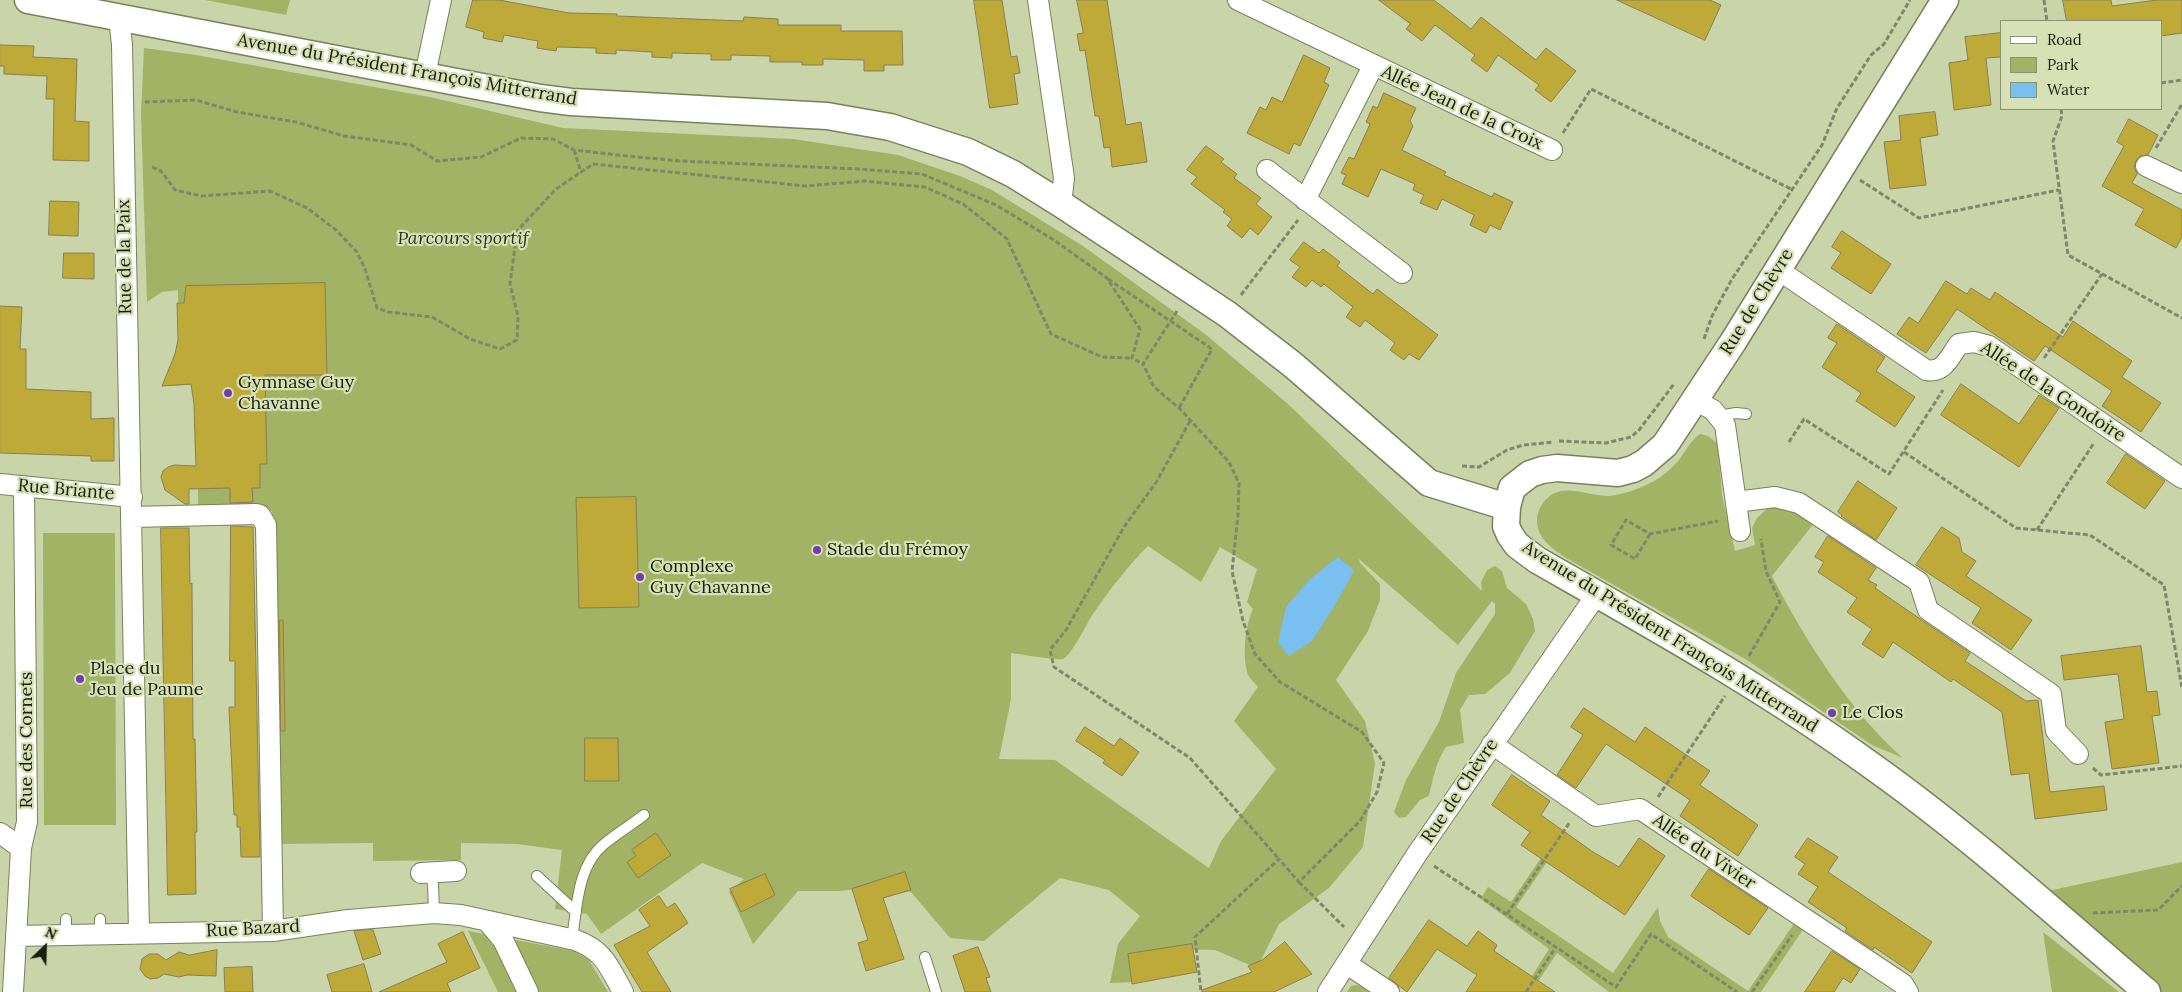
<!DOCTYPE html>
<meta charset="utf-8">
<style>
body{margin:0}
#map{position:relative;width:2182px;height:992px;overflow:hidden;background:#c9d4a9;font-family:Lora,serif}
canvas{display:block}
.legend{position:absolute;left:2000px;top:20px;width:162px;height:90px;box-sizing:border-box;background:#d6e1b5;border:1px solid #8b9372;margin:0;padding:6px 9px;list-style:none;font-size:15px;color:#1b1e0e}
.legend li{display:flex;align-items:center;gap:10px;height:25px}
.legend b{width:25px;border:1px solid #8b9372}
.north{position:absolute;left:20px;top:922px;width:50px;height:50px;-webkit-text-stroke:4px #d6e1b5;paint-order:stroke;rotate:24deg;font-size:14px;font-weight:700;line-height:20px;text-align:center;color:#1b1e0e}
.north::after{content:'';display:block;margin:auto;width:18px;height:22px;background:#1b1e0e;clip-path:polygon(50% 0,100% 100%,50% 72%,0 100%)}
</style>
<div id="map">
<canvas width="2182" height="992"></canvas>
<ul class="legend">
<li><b style="height:6px;background:#fff"></b>Road</li>
<li><b style="height:14px;background:#a2b365"></b>Park</li>
<li><b style="height:14px;background:#79bfef"></b>Water</li>
</ul>
<div class="north">N</div>
</div>
<script>
const c = document.querySelector('canvas').getContext('2d');
c.lineJoin = 'round';
function fillPath(path, color) {
  c.fillStyle = color;
  c.fill(path, 'evenodd');
}
function trace(path, color, width, dash) {
  c.strokeStyle = color;
  c.lineWidth = width;
  c.lineCap = dash ? 'butt' : 'round';
  c.setLineDash(dash || []);
  c.stroke(path);
}
function drawText(font, color, halo, rows, align = 'center') {
  c.font = font + ' Lora,serif';
  c.lineWidth = 4.5;
  c.setLineDash([]);
  c.textBaseline = 'middle';
  c.strokeStyle = halo;
  c.fillStyle = color;
  for (const [text, x, y, turn = 0] of rows) {
    c.save();
    c.translate(x, y);
    c.rotate((+turn || 0) * Math.PI / 180);
    c.textAlign = isNaN(turn) ? turn : align;
    if (halo) c.strokeText(text, 0, 0);
    c.fillText(text, 0, 0);
    c.restore();
  }
}
fillPath(new Path2D(`
 M 205,0 L 290,0 L 286,15 Z
 M 144,48 L 196,55 L 430,97 L 563,128 L 793,139 L 898,155 L 960,176 L 992,190 L 1083,246 L 1205,334 L 1288,404 L 1482,591 L 1481,582 L 1487,570 L 1495,566 L 1502,571 L 1507,588 L 1526,604 L 1533,619 L 1535,631 L 1510,673 L 1485,694 L 1469,695 L 1460,710 L 1464,743 L 1446,747 C 1436,762 1433,778 1429,796 L 1420,800 L 1406,817 L 1399,818 L 1394,812 L 1406,780 L 1439,722 L 1456,673 L 1495,614 L 1495,604 L 1492,601 L 1458,645 L 1359,559 L 1360,563 L 1380,584 L 1380,600 L 1368,631 L 1336,680 L 1365,721 L 1375,763 L 1363,847 L 1329,888 L 1279,924 L 1257,968 L 1215,950 L 1177,949 L 1134,982 L 1110,983 L 1118,944 L 1140,916 L 1109,890 L 1060,878 L 984,941 L 950,938 L 911,892 L 881,886 L 839,891 L 798,891 L 753,944 L 729,892 L 744,879 L 702,863 L 601,934 L 587,914 L 555,909 L 562,850 L 517,844 L 461,843 L 461,860 L 373,861 L 373,843 L 281,844 L 272,511 L 198,513 L 198,452 L 195,452 L 194,404 L 191,385 L 162,386 L 175,354 L 178,340 L 178,290 L 162,292 L 147,302 L 141,114 ZM 1148,546 L 1201,582 L 1220,547 L 1257,569 L 1247,602 L 1253,609 C 1245,627 1242,655 1248,675 C 1250,679 1255,683 1258,687 L 1234,721 L 1276,769 L 1221,841 L 1209,868 L 1055,760 L 999,759 L 1011,699 L 1011,653 C 1019,654 1060,661 1063,659 C 1073,654 1087,622 1095,611 C 1111,588 1128,566 1148,546 Z
 M 1700,434 L 1708,436 L 1718,444 L 1722,495 L 1735,551 L 1755,545 L 1752,528 L 1757,518 L 1770,506 L 1781,505 L 1815,522 L 1772,576 C 1803,637 1851,713 1903,758 L 1872,745 L 1747,660 L 1566,558 C 1552,548 1537,539 1537,520 C 1537,514 1539,508 1543,503 C 1560,480 1585,496 1608,496 C 1621,495 1636,490 1648,484 C 1660,479 1670,470 1678,461 C 1686,451 1690,441 1700,434 Z
 M 43,533 L 115,533 L 116,825 L 44,825 Z
 M 1560,830 L 1567,833 L 1516,907 L 1613,973 L 1658,907 L 1660,921 L 1668,937 L 1748,991 L 1795,922 L 1804,928 L 1761,992 L 1609,992 L 1557,953 L 1531,992 L 1522,992 L 1549,949 L 1481,899 L 1488,887 L 1511,902 Z
 M 2182,862 L 2182,992 L 2147,992 L 2034,894 Z
 M 468,931 L 574,951 L 589,960 L 608,992 L 498,992 Z
 M 2043,932 L 2119,992 L 2052,992 Z
 M 1356,985 L 1364,987 L 1371,992 L 1347,992 L 1351,986 Z`), '#a2b365');
fillPath(new Path2D(`
 M 1338,557 L 1354,570 L 1340,597 L 1312,641 L 1289,656 L 1278,642 L 1286,607 L 1310,579 Z`), '#79bfef');
const building = new Path2D(`
 M 473,0 L 499,0 L 569,13 L 617,14 L 617,16 L 743,21 L 744,17 L 778,19 L 778,25 L 841,25 L 841,31 L 902,31 L 903,65 L 884,65 L 884,71 L 864,71 L 864,60 L 823,59 L 823,65 L 802,65 L 802,62 L 770,62 L 770,56 L 731,55 L 731,60 L 711,60 L 711,54 L 672,53 L 672,58 L 652,57 L 652,52 L 616,50 L 616,54 L 596,53 L 596,48 L 557,47 L 556,51 L 537,48 L 538,41 L 504,35 L 502,42 L 483,38 L 484,32 L 466,27 Z
 M 974,0 L 1002,0 L 1011,57 L 1017,56 L 1020,73 L 1014,74 L 1018,104 L 990,108 Z
 M 1077,0 L 1107,0 L 1126,125 L 1141,122 L 1147,162 L 1112,167 L 1110,147 L 1104,148 L 1099,116 L 1095,116 L 1085,50 L 1080,51 L 1077,34 L 1083,33 Z
 M 1379,0 L 1434,0 L 1471,29 L 1481,17 L 1536,60 L 1546,48 L 1576,71 L 1551,102 L 1535,90 L 1539,85 L 1498,55 L 1487,72 L 1471,60 L 1475,55 L 1435,25 L 1422,41 L 1406,29 L 1410,24 Z
 M 1617,0 L 1710,0 L 1721,5 L 1705,40 Z
 M 2063,0 L 2111,0 L 2112,6 L 2157,0 L 2182,0 L 2182,33 L 2161,36 L 2161,21 L 2067,21 Z
 M 2001,33 L 2001,57 L 1986,58 L 1991,105 L 1954,110 L 1949,63 L 1968,60 L 1965,37 Z
 M 0,45 L 34,46 L 33,57 L 77,59 L 75,121 L 89,122 L 89,161 L 53,160 L 54,99 L 46,99 L 47,76 L 4,74 L 4,66 L 0,66 Z
 M 1304,55 L 1330,68 L 1324,82 L 1329,85 L 1300,146 L 1294,143 L 1289,154 L 1247,133 L 1260,107 L 1266,110 L 1272,97 L 1282,102 Z
 M 1384,93 L 1416,108 L 1410,121 L 1413,126 L 1402,150 L 1446,172 L 1444,175 L 1492,197 L 1494,193 L 1513,202 L 1500,230 L 1490,225 L 1486,233 L 1470,225 L 1474,215 L 1442,199 L 1437,210 L 1420,203 L 1424,195 L 1413,190 L 1415,184 L 1381,169 L 1368,197 L 1342,184 L 1346,175 L 1341,173 L 1349,157 L 1354,159 L 1370,124 L 1366,122 L 1373,106 L 1377,108 Z
 M 1935,112 L 1938,135 L 1920,138 L 1926,185 L 1890,189 L 1884,142 L 1901,140 L 1899,116 Z
 M 2129,119 L 2158,135 L 2148,155 L 2140,156 L 2136,161 L 2134,167 L 2137,174 L 2132,183 L 2182,210 L 2182,237 L 2176,248 L 2135,225 L 2144,209 L 2102,186 L 2124,146 L 2117,142 Z
 M 1206,146 L 1224,159 L 1221,162 L 1237,174 L 1234,178 L 1261,198 L 1256,204 L 1272,217 L 1258,235 L 1250,228 L 1242,238 L 1227,226 L 1232,219 L 1223,212 L 1225,210 L 1191,184 L 1197,177 L 1187,170 Z
 M 50,201 L 79,202 L 78,236 L 49,235 Z
 M 1842,231 L 1891,264 L 1871,294 L 1831,268 L 1841,253 L 1832,247 Z
 M 1304,242 L 1319,253 L 1323,249 L 1340,262 L 1337,266 L 1373,294 L 1377,289 L 1438,335 L 1419,360 L 1409,354 L 1404,360 L 1390,350 L 1395,343 L 1365,320 L 1360,327 L 1346,317 L 1353,307 L 1324,284 L 1321,287 L 1312,280 L 1306,287 L 1292,277 L 1300,267 L 1290,260 Z
 M 64,253 L 94,253 L 94,279 L 63,278 Z
 M 1946,281 L 1967,294 L 1971,288 L 1990,300 L 1995,292 L 2063,337 L 2073,321 L 2132,361 L 2122,377 L 2161,403 L 2141,432 L 2102,406 L 2112,391 L 2045,346 L 2034,361 L 1957,309 L 1926,353 L 1897,334 L 1909,317 L 1918,323 Z
 M 325,283 L 327,375 L 265,375 L 267,464 L 260,464 L 260,488 L 252,488 L 253,502 L 230,503 L 230,488 L 189,489 L 189,504 L 185,504 L 165,490 L 161,477 L 163,471 L 168,467 L 174,465 L 196,466 L 194,404 L 191,384 L 162,386 L 175,354 L 178,340 L 177,303 L 184,303 L 186,286 Z
 M 0,306 L 22,307 L 20,349 L 26,349 L 26,389 L 91,392 L 91,419 L 114,418 L 114,461 L 91,461 L 91,456 L 0,453 Z
 M 1837,324 L 1885,357 L 1876,371 L 1915,397 L 1895,427 L 1856,401 L 1861,393 L 1822,367 L 1837,343 L 1828,338 Z
 M 1961,384 L 2019,424 L 2039,395 L 2059,408 L 2019,467 L 1941,415 Z
 M 2126,454 L 2165,481 L 2145,509 L 2107,483 Z
 M 1858,481 L 1897,508 L 1876,540 L 1841,516 L 1842,515 L 1838,512 Z
 M 636,497 L 639,607 L 579,608 L 576,498 Z
 M 231,526 L 253,527 L 260,857 L 241,857 L 240,827 L 237,827 L 237,815 L 234,815 L 229,707 L 235,707 L 235,661 L 230,661 Z
 M 1942,527 L 1959,538 L 1962,552 L 1976,561 L 1966,576 L 2032,620 L 2011,650 L 1972,623 L 1981,608 L 1916,565 Z
 M 161,528 L 189,528 L 190,584 L 192,583 L 193,739 L 195,739 L 197,832 L 195,832 L 196,894 L 168,895 Z
 M 1828,536 L 1876,568 L 1868,580 L 1877,585 L 1875,588 L 1970,653 L 1965,661 L 2026,701 L 2038,700 L 2050,792 L 2104,786 L 2107,810 L 2035,819 L 2029,773 L 2011,775 L 2002,712 L 1953,679 L 1951,682 L 1893,642 L 1883,658 L 1862,644 L 1872,629 L 1847,612 L 1857,598 L 1818,572 L 1824,562 L 1815,557 Z
 M 280,620 L 283,620 L 285,731 L 281,731 Z
 M 2141,646 L 2147,692 L 2157,691 L 2160,715 L 2152,716 L 2159,763 L 2112,769 L 2105,722 L 2124,719 L 2118,674 L 2064,680 L 2061,656 Z
 M 1584,708 L 1635,742 L 1645,727 L 1710,771 L 1700,785 L 1758,825 L 1738,856 L 1680,816 L 1690,800 L 1606,744 L 1576,788 L 1557,775 L 1583,735 L 1571,727 Z
 M 1085,727 L 1114,746 L 1120,738 L 1139,752 L 1122,776 L 1103,763 L 1105,760 L 1076,741 Z
 M 585,738 L 618,738 L 619,781 L 585,781 Z
 M 1512,775 L 1550,801 L 1541,815 L 1593,852 L 1619,867 L 1639,838 L 1665,856 L 1625,915 L 1521,845 L 1530,832 L 1492,805 Z
 M 656,833 L 671,855 L 638,878 L 627,862 L 636,856 L 632,850 Z
 M 1808,838 L 1838,857 L 1828,872 L 1932,942 L 1912,973 L 1874,947 L 1873,950 L 1845,931 L 1847,928 L 1808,902 L 1818,887 L 1798,874 L 1805,864 L 1795,857 Z
 M 1709,869 L 1768,908 L 1749,935 L 1691,896 Z
 M 905,872 L 911,890 L 883,898 L 904,959 L 866,971 L 858,943 L 868,940 L 852,889 Z
 M 765,874 L 775,895 L 741,912 L 730,889 Z
 M 659,896 L 667,908 L 675,903 L 688,923 L 647,952 L 671,992 L 642,992 L 614,945 L 650,926 L 639,910 Z
 M 1429,920 L 1467,946 L 1478,931 L 1497,945 L 1494,951 L 1555,992 L 1466,992 L 1477,975 L 1437,949 L 1407,992 L 1389,978 Z
 M 373,930 L 381,954 L 363,960 L 354,931 Z
 M 463,932 L 480,968 L 447,983 L 451,992 L 379,992 L 447,962 L 438,944 Z
 M 1285,942 L 1312,974 L 1274,992 L 1202,992 L 1202,990 L 1252,972 L 1248,966 L 1262,960 Z
 M 1192,944 L 1197,972 L 1132,984 L 1128,954 Z
 M 978,947 L 990,977 L 986,978 L 991,992 L 965,992 L 953,956 Z
 M 217,950 L 216,976 L 187,975 L 179,977 L 164,974 L 158,978 L 150,979 L 145,976 L 140,969 L 142,959 L 149,954 L 158,954 L 166,960 L 179,952 L 189,955 Z
 M 1832,951 L 1860,969 L 1851,983 L 1843,978 L 1834,992 L 1805,992 Z
 M 364,964 L 372,992 L 332,992 L 327,975 Z
 M 252,967 L 253,992 L 225,992 L 224,968 Z`);
fillPath(building, '#bdaa39');
trace(building, '#878056', 1);
const service = new Path2D(`
 M 1719,416 L 1736,413 L 1746,414
 M 424,874 L 429,876 L 433,883 L 434,913
 M 537,876 L 576,912
 M 66,919 L 66,935
 M 100,919 L 100,934
 M 572,939 C 577,908 577,867 603,845 C 616,834 631,825 644,815
 M 925,957 L 936,992`);
const minor = new Path2D(`
 M 1038,0 L 1064,178 L 1061,204
 M 1238,0 L 1552,150
 M 119,17 L 122,45 L 139,933
 M 425,75 L 441,0
 M 2146,166 L 2182,183
 M 1267,170 L 1402,273
 M 1305,200 L 1373,66
 M 1777,269 L 1926,370 C 1944,374 1950,356 1959,344 L 1974,342 L 1989,346 L 2182,478
 M 1695,400 L 1713,410 L 1725,425 L 1740,531
 M 0,484 L 132,497
 M 1736,502 L 1775,497 L 1799,503 L 1919,582 L 1928,610 L 2051,694 L 2056,731 L 2078,754
 M 132,517 L 256,514 L 260,515 L 266,525 L 273,931
 M 1492,744 L 1596,816 L 1640,809 L 1903,984 L 1908,992
 M 0,833 L 21,848
 M 421,873 L 456,871
 M 488,922 L 503,940 L 528,992
 M 16,936 L 273,931 L 348,920 L 434,913 L 461,915 L 575,940 C 604,950 609,967 623,992
 M 1347,964 L 1389,992
 M 13,992 L 21,848 L 27,822 L 24,486
 M 1328,992 L 1417,854 L 1597,594`);
const tertiary = new Path2D(`
 M 28,0 L 540,98 L 571,102 L 827,116 L 890,127 L 968,152 L 1013,174 L 1061,204 L 1227,314 L 1293,365 L 1429,483 L 1507,507
 M 1945,0 L 1733,342 L 1665,445 L 1644,463 L 1633,469 L 1618,473 L 1557,468 L 1542,470 L 1530,474 L 1512,488 L 1507,507 L 1506,526 L 1510,535 L 1517,545 L 1537,560 C 1651,625 1766,689 1872,766 C 1969,835 2057,915 2147,992`);
trace(service, '#788259', 12);
trace(minor, '#788259', 22);
trace(tertiary, '#788259', 29);
trace(new Path2D(`
 M 2044,0 L 2047,21
 M 2161,83 L 2182,80
 M 145,102 L 196,100 L 237,112 L 296,122 L 344,136 L 411,145 L 437,161 L 481,157 L 521,138 L 553,139 L 574,150 L 627,156 L 681,161 L 858,169 L 922,174 L 996,205 L 1054,240 L 1107,278 L 1140,329 L 1132,358 L 1143,364
 M 2061,109 L 2062,116 L 2053,141 L 2068,255 L 2182,318
 M 1563,133 L 1591,89 L 1791,189
 M 2156,148 L 2182,104
 M 574,150 L 581,172 L 593,164 L 805,186 L 865,181 L 925,187 L 963,204 L 1007,239 L 1051,334 L 1102,357 L 1132,358
 M 152,167 L 161,171 L 175,190 L 201,196 L 270,191 L 307,208 L 336,230 L 357,252 L 365,269 L 377,308 L 388,312 L 432,317 L 470,339 L 500,349 L 517,340 L 518,316 L 510,284 L 517,231 L 556,189 L 581,172
 M 1860,180 L 1919,218 L 2059,190
 M 1108,279 L 1212,349 L 1179,408
 M 1241,295 L 1298,220
 M 1177,311 L 1143,364 L 1154,387 L 1179,408 L 1229,462 L 1239,483 L 1238,515 L 1232,571 L 1243,621 L 1255,654 L 1280,682 L 1362,732 L 1384,763 L 1377,792 L 1360,821 L 1299,882 L 1279,859 L 1195,937 L 1201,992
 M 1704,339 L 1712,316 L 1732,279 L 1822,145 L 1837,108 L 1871,55 L 1884,44 L 1910,0
 M 2044,358 L 2102,274
 M 1190,421 L 1157,481 L 1124,527 L 1066,630 L 1050,650 L 1054,667 L 1190,758 L 1279,859
 M 1559,441 L 1606,443 L 1631,437 L 1639,430 L 1674,384
 M 1789,442 L 1804,419 L 1889,474 L 1943,390
 M 1904,452 L 2016,528 L 2090,535 L 2164,585 L 2182,688
 M 1462,466 L 1479,467 L 1507,450 L 1523,445 L 1553,442
 M 2037,530 L 2094,443
 M 1650,534 L 1635,559 L 1611,545 L 1626,520 L 1650,534 L 1718,521
 M 1749,656 L 1780,602 L 1766,571 L 1761,539
 M 2093,768 L 2101,775 L 2182,766
 M 1658,797 L 1725,696
 M 1434,866 L 1616,987 L 1651,934 L 1737,992
 M 1299,882 L 1344,927
 M 2093,913 L 2158,910 L 2182,886
 M 1507,914 L 1570,822
 M 1526,992 L 1556,947
 M 1752,992 L 1792,935`), '#808868', 3, [5, 2.5]);
trace(service, '#fff', 10);
trace(minor, '#fff', 20);
trace(tertiary, '#fff', 26);
for (const [x, y, r, color] of [
 [228,393,5,"#703db4"],
 [817,550,5,"#703db4"],
 [640,577,5,"#703db4"],
 [80,679,5,"#703db4"],
 [1832,713,5,"#703db4"]
]) {
  const dot = new Path2D();
  dot.arc(x, y, r, 0, 2 * Math.PI);
  c.fillStyle = color;
  c.fill(dot);
  trace(dot, '#d6e1b5', 2);
}
drawText('18px', '#1b1e0e', '#d6e1b5', [
 ["Avenue du Président François Mitterrand",407,70,10],
 ["Allée Jean de la Croix",1462,108,25],
 ["Rue de la Paix",125,257,-91],
 ["Rue de Chèvre",1757,302,-58],
 ["Allée de la Gondoire",2053,392,33],
 ["Rue Briante",66,490,5],
 ["Avenue du Président François Mitterrand",1670,637,32],
 ["Rue des Cornets",27,740,-90],
 ["Rue de Chèvre",1460,791,-56],
 ["Allée du Vivier",1704,852,34],
 ["Rue Bazard",253,929,-3]
]);
drawText('italic 18px', '#2e341d', '#d6e1b5', [
 ["Parcours sportif",463,239]
]);
drawText('18px', '#1b1e0e', '#d6e1b5', [
 ["Gymnase Guy",238,383],
 ["Chavanne",238,404],
 ["Stade du Frémoy",827,550],
 ["Complexe",650,567],
 ["Guy Chavanne",650,588],
 ["Place du",90,669],
 ["Jeu de Paume",90,690],
 ["Le Clos",1842,713]
], 'left');
</script>
